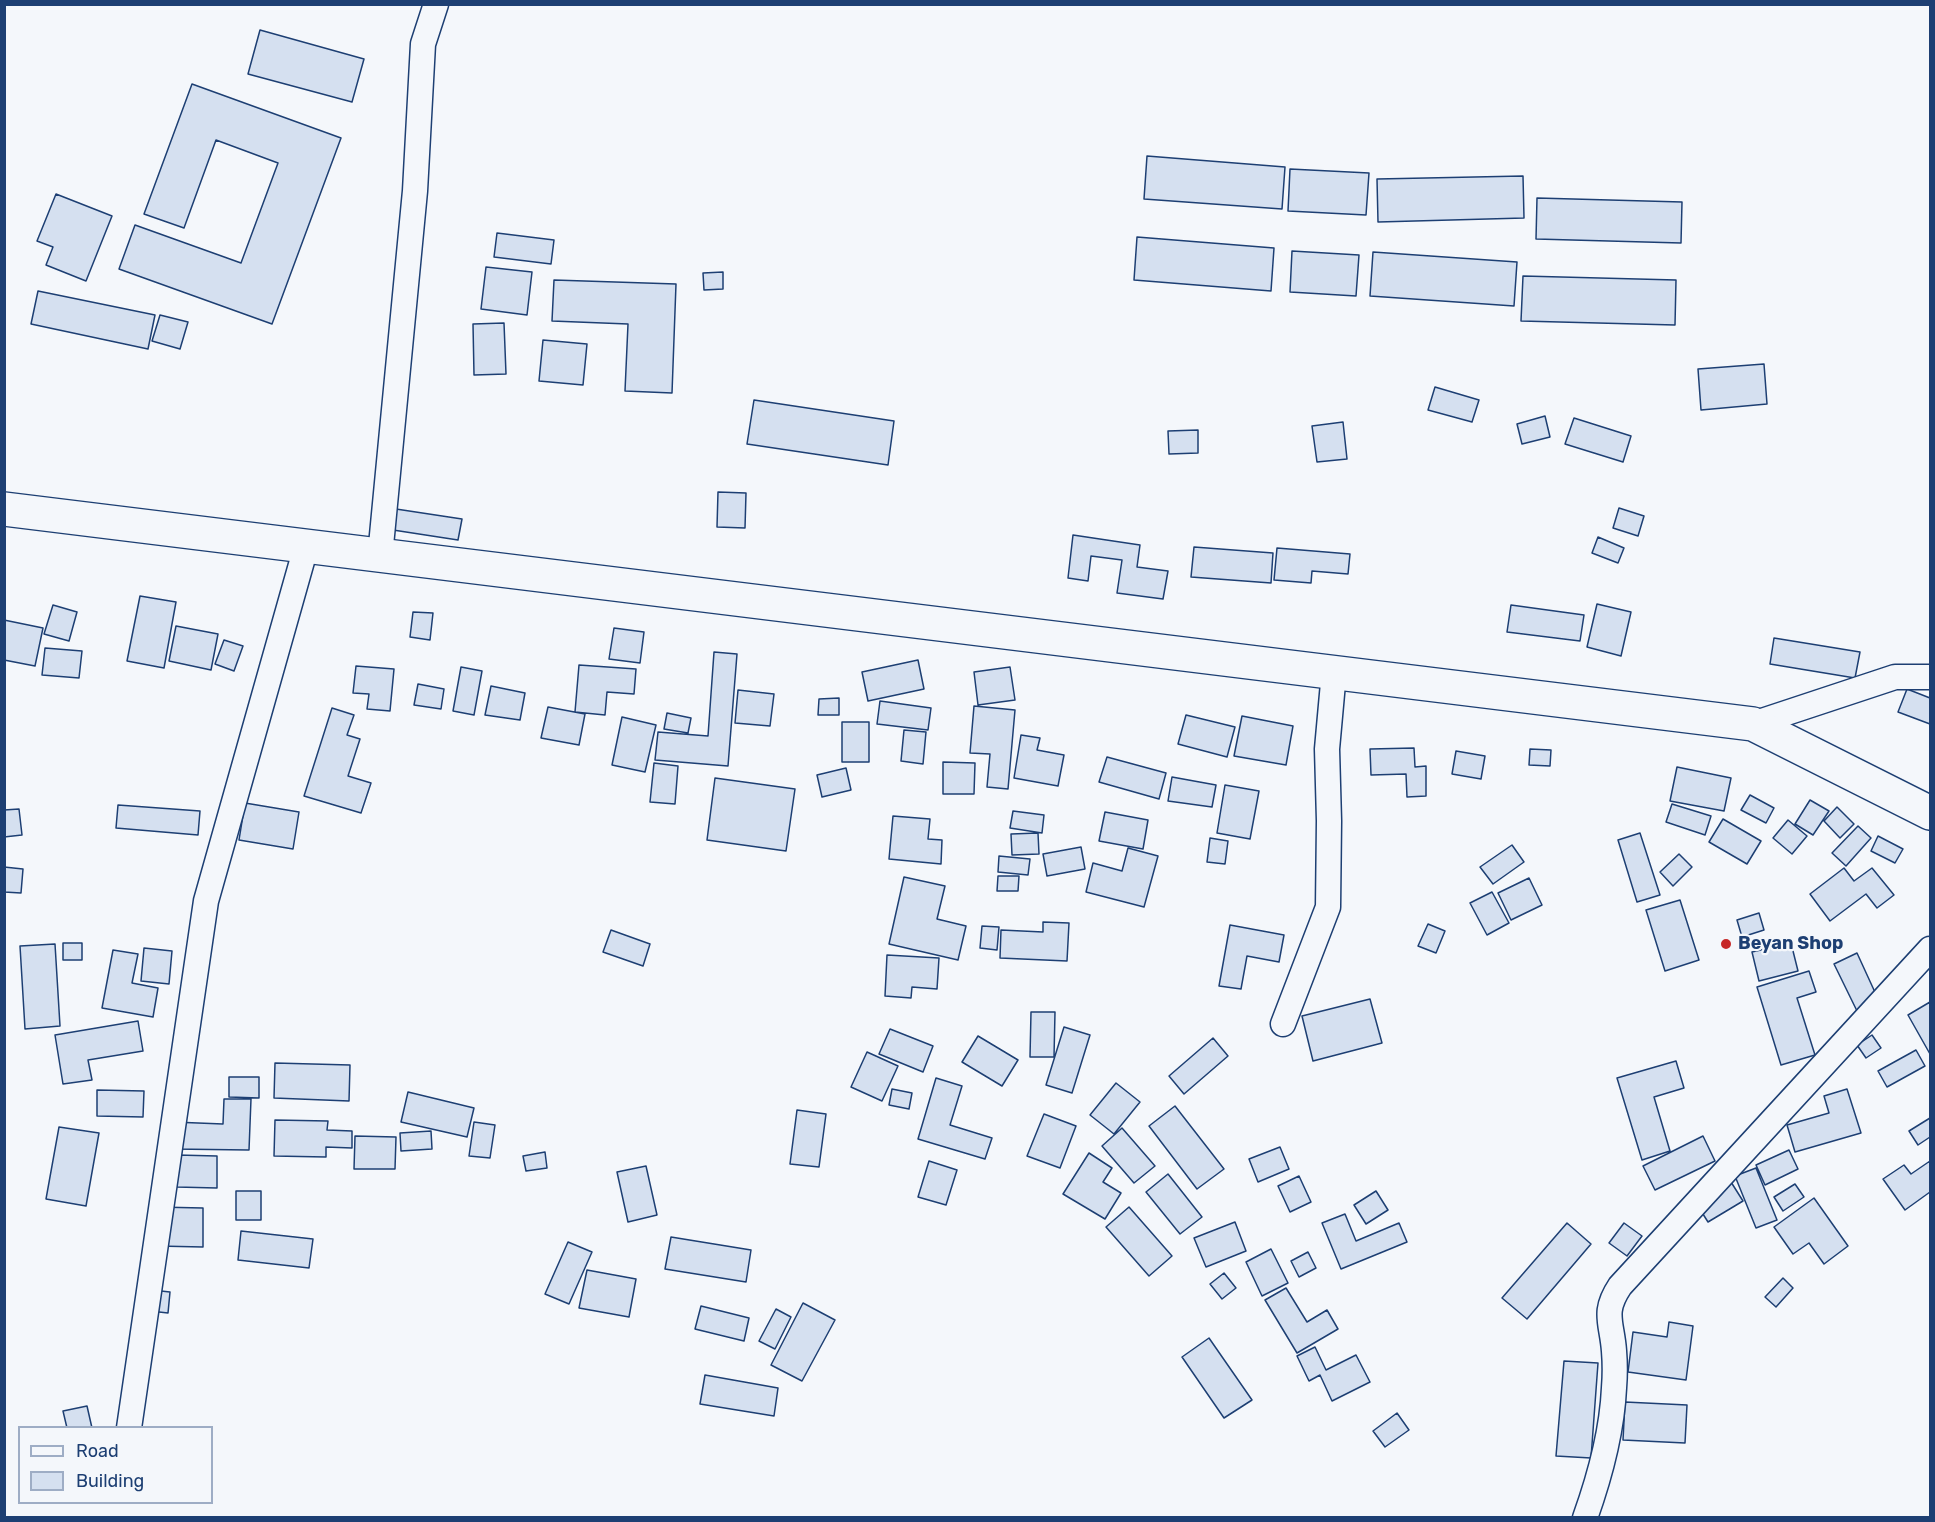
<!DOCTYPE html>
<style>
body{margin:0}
#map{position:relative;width:1935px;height:1522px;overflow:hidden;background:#f4f7fb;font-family:Rubik,sans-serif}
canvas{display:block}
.frame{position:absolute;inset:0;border:6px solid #1d3f73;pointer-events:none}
.legend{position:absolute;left:18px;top:1426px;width:195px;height:78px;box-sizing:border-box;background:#f4f7fb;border:2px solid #9eadc5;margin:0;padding:8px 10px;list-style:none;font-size:18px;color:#1d3f73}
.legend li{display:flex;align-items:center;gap:12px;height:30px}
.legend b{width:30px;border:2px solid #9eadc5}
</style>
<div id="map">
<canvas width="1935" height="1522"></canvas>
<div class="frame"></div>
<ul class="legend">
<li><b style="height:8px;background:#f4f7fb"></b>Road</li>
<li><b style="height:16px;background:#d5e0f0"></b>Building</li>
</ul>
</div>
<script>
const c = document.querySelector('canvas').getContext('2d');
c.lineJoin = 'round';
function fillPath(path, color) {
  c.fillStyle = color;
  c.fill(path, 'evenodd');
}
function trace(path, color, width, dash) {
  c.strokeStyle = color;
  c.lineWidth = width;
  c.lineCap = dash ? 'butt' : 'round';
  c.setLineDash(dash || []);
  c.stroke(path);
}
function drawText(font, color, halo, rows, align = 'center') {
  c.font = font + ' Rubik,sans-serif';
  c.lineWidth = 4.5;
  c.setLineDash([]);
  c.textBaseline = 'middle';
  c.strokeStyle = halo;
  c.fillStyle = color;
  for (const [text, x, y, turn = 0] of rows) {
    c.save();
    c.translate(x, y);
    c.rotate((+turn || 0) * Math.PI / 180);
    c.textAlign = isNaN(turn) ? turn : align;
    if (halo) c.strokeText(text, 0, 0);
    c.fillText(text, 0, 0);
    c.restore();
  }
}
const building = new Path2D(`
 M 260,30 L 364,59 L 352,102 L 248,74 Z
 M 192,84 L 341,138 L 272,324 L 119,269 L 135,225 L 241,263 L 278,163 L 216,140 L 184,228 L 144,214 Z
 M 1147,156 L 1285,167 L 1282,209 L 1144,199 Z
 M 1290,169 L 1369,173 L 1366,215 L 1288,211 Z
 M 1523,176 L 1524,218 L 1378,222 L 1377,179 Z
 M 56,194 L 112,216 L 86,281 L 46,265 L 53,247 L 37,241 Z
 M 1537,198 L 1682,202 L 1681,243 L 1536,239 Z
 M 497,233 L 554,240 L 551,264 L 494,257 Z
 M 1137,237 L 1274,248 L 1271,291 L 1134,280 Z
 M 1292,251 L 1359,255 L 1356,296 L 1290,292 Z
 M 1373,252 L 1517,262 L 1514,306 L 1370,296 Z
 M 486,267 L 532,272 L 527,315 L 481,309 Z
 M 723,272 L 723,289 L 704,290 L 703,273 Z
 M 1523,276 L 1676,280 L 1675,325 L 1521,321 Z
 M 554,280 L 676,284 L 672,393 L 625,391 L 628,324 L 552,321 Z
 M 38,291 L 155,315 L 148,349 L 31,324 Z
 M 160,315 L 188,322 L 180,349 L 152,341 Z
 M 504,323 L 506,374 L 474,375 L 473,324 Z
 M 543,340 L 587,344 L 583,385 L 539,381 Z
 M 1764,364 L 1767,404 L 1701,410 L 1698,369 Z
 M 1435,387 L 1479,400 L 1472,422 L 1428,410 Z
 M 754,400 L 894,421 L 888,465 L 747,444 Z
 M 1545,416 L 1550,437 L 1522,444 L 1517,424 Z
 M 1574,418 L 1631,436 L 1623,462 L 1565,444 Z
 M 1343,422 L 1347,459 L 1317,462 L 1312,426 Z
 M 1198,430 L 1198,453 L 1169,454 L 1168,431 Z
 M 718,492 L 746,493 L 745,528 L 717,527 Z
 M 1619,508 L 1644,516 L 1638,536 L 1613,528 Z
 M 396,509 L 462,519 L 458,540 L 393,530 Z
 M 1073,535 L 1140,545 L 1137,567 L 1168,571 L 1163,599 L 1117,593 L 1122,560 L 1091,556 L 1088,581 L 1068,578 Z
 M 1598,537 L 1624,548 L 1618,563 L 1592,553 Z
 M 1194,547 L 1273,553 L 1271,583 L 1191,577 Z
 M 1277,548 L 1350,554 L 1348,574 L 1312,571 L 1311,583 L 1274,580 Z
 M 140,596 L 176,602 L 164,668 L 127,661 Z
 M 1597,604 L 1631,612 L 1621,656 L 1587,647 Z
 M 53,605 L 77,612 L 69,641 L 44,634 Z
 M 1511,605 L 1584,615 L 1580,641 L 1507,632 Z
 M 413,612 L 433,613 L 430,640 L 410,637 Z
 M 4,620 L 43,628 L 35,666 L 4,660 Z
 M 176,626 L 218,634 L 211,670 L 169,661 Z
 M 614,628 L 644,632 L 640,663 L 609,659 Z
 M 1774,638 L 1860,652 L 1855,678 L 1770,664 Z
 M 224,640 L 243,646 L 234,671 L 215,664 Z
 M 45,648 L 82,651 L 79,678 L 42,675 Z
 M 714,652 L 737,654 L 728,766 L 655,760 L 658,732 L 708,736 Z
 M 918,660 L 924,689 L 868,701 L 862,672 Z
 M 579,665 L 636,669 L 634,694 L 607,692 L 605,715 L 575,712 Z
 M 356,666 L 394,669 L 390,711 L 367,709 L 369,694 L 353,693 Z
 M 461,667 L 482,671 L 474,715 L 453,711 Z
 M 1010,667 L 1015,700 L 978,705 L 974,672 Z
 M 418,684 L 444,689 L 441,709 L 414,705 Z
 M 491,686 L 525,693 L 520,720 L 485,715 Z
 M 1907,689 L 1930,698 L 1930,724 L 1898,712 Z
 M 738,690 L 774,694 L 770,726 L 735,723 Z
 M 839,698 L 839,715 L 818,715 L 819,699 Z
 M 880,701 L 931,708 L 928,730 L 877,724 Z
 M 974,706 L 1015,710 L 1008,789 L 987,787 L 990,754 L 970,753 Z
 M 548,707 L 585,714 L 579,745 L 541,738 Z
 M 332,708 L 354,715 L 347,735 L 360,739 L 348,776 L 371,783 L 361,813 L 304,796 Z
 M 667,713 L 691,718 L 688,733 L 664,729 Z
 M 1186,715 L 1235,727 L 1227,757 L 1178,744 Z
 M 1242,716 L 1293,726 L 1286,765 L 1234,756 Z
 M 622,717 L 656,725 L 645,772 L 612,765 Z
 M 842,722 L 869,722 L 869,762 L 842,762 Z
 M 904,730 L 926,732 L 923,764 L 901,761 Z
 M 1021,735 L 1040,738 L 1037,750 L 1064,755 L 1058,786 L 1014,778 Z
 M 1414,748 L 1415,767 L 1426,766 L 1426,796 L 1407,797 L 1406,774 L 1371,775 L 1370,749 Z
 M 1530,749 L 1551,750 L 1550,766 L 1529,765 Z
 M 1456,751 L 1485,756 L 1481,779 L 1452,774 Z
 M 1107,757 L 1166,773 L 1159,799 L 1099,782 Z
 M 943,762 L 975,763 L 974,794 L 943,794 Z
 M 654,763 L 678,766 L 675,804 L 650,802 Z
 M 1677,767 L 1731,778 L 1724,811 L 1670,801 Z
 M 846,768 L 851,790 L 822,797 L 817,775 Z
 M 1172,777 L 1216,785 L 1212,807 L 1168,801 Z
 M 715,778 L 795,789 L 786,851 L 707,840 Z
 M 1225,785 L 1259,791 L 1250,839 L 1217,833 Z
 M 1750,795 L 1774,808 L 1766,823 L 1741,810 Z
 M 1810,800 L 1829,811 L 1813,835 L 1795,824 Z
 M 245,803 L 299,812 L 293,849 L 239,840 Z
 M 1672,804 L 1711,816 L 1705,835 L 1666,822 Z
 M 118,805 L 200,811 L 198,835 L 116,828 Z
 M 1837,807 L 1854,824 L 1840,838 L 1824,821 Z
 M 19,809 L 22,835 L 4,837 L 4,810 Z
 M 1013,811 L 1044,815 L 1042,833 L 1010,828 Z
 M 1105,812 L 1148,820 L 1143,849 L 1099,841 Z
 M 893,816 L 930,819 L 928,839 L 942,840 L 941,864 L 889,859 Z
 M 1723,819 L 1761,841 L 1747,864 L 1709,842 Z
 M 1788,820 L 1807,836 L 1792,854 L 1773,838 Z
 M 1858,826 L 1871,838 L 1846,866 L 1832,853 Z
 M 1038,833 L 1039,854 L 1012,855 L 1011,834 Z
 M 1640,833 L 1660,895 L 1637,902 L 1618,840 Z
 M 1878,836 L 1903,849 L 1895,863 L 1871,851 Z
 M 1210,838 L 1228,841 L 1225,864 L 1207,862 Z
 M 1512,845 L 1524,862 L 1493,884 L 1480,867 Z
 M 1081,847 L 1085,869 L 1047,876 L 1043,854 Z
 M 1128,848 L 1158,856 L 1144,907 L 1086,892 L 1093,863 L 1122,871 Z
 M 1679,854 L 1692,867 L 1673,886 L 1660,872 Z
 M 999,856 L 1030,859 L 1028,875 L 998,872 Z
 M 4,867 L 23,869 L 21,893 L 4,892 Z
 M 1844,868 L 1854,881 L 1872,868 L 1894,895 L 1877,908 L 1866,894 L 1830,921 L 1810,894 Z
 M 998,876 L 1019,876 L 1018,891 L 997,891 Z
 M 904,877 L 945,886 L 937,919 L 966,926 L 958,960 L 889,944 Z
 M 1529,878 L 1542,905 L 1511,920 L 1498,893 Z
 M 1492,892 L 1509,923 L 1487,935 L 1470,903 Z
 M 1680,900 L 1699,960 L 1665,971 L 1646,910 Z
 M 1759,913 L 1764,930 L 1742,937 L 1737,920 Z
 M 1043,922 L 1069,923 L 1067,961 L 1000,958 L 1001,930 L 1043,932 Z
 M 1428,924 L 1445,931 L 1436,953 L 1418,946 Z
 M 1230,925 L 1284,935 L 1279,962 L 1247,956 L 1241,989 L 1219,986 Z
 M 982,926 L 999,927 L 997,950 L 980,948 Z
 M 611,930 L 650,944 L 643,966 L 603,952 Z
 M 63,943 L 82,943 L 82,960 L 63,960 Z
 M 1791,943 L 1798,971 L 1759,981 L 1752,952 Z
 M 55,944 L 60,1026 L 25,1029 L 20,946 Z
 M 144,948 L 172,951 L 169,984 L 141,981 Z
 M 113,950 L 138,954 L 132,983 L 158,988 L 153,1017 L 102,1008 Z
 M 1857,953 L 1879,1001 L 1857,1011 L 1834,964 Z
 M 887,955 L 939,958 L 937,989 L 912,987 L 911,998 L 885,996 Z
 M 1809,971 L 1816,992 L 1797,998 L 1815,1055 L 1781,1065 L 1757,987 Z
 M 1370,999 L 1382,1043 L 1313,1061 L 1302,1016 Z
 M 1930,1002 L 1930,1054 L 1908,1015 Z
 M 1031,1012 L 1055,1012 L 1054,1057 L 1030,1057 Z
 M 138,1021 L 143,1051 L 88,1060 L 92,1080 L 63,1084 L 55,1035 Z
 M 1064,1027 L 1090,1035 L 1072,1093 L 1046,1085 Z
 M 890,1029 L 933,1046 L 923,1072 L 879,1054 Z
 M 1872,1035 L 1881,1048 L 1866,1058 L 1857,1045 Z
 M 978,1036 L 1018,1060 L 1002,1086 L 962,1062 Z
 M 1213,1038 L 1228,1056 L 1184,1094 L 1169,1076 Z
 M 1916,1050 L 1925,1066 L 1887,1087 L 1878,1071 Z
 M 867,1052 L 898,1066 L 882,1101 L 851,1087 Z
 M 1676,1061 L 1684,1088 L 1654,1097 L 1670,1151 L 1642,1160 L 1617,1078 Z
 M 275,1063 L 350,1065 L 349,1101 L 274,1098 Z
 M 229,1077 L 259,1077 L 259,1098 L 229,1097 Z
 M 936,1078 L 962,1086 L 950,1125 L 992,1138 L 985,1159 L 918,1139 Z
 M 1116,1083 L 1140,1102 L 1114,1134 L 1090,1115 Z
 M 892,1089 L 912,1093 L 909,1109 L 889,1105 Z
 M 1847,1089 L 1861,1133 L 1795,1152 L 1787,1125 L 1829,1113 L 1824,1096 Z
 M 97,1090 L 144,1091 L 143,1117 L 97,1116 Z
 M 408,1092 L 474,1108 L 467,1137 L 401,1122 Z
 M 224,1099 L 251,1099 L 249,1150 L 172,1149 L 173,1122 L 223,1124 Z
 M 1175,1106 L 1224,1169 L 1197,1189 L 1149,1126 Z
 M 797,1110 L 826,1114 L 819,1167 L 790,1164 Z
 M 1044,1114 L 1076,1126 L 1060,1168 L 1027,1156 Z
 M 1930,1118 L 1930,1137 L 1918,1145 L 1909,1131 Z
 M 275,1120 L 328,1121 L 327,1130 L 352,1131 L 352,1148 L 326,1147 L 326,1157 L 274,1156 Z
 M 474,1122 L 495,1125 L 490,1158 L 469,1156 Z
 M 59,1127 L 99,1133 L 86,1206 L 46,1199 Z
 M 1122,1128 L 1155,1166 L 1134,1183 L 1102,1146 Z
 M 431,1131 L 432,1149 L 401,1151 L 400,1133 Z
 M 355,1136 L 396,1137 L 395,1169 L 354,1169 Z
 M 1703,1136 L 1715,1161 L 1655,1190 L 1643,1166 Z
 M 1280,1147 L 1289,1169 L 1258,1182 L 1249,1159 Z
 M 1789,1150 L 1798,1169 L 1765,1185 L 1756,1165 Z
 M 545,1152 L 547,1168 L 526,1171 L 523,1156 Z
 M 1089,1153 L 1112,1168 L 1103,1182 L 1121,1193 L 1105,1219 L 1063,1194 Z
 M 177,1155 L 217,1156 L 217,1188 L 176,1187 Z
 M 929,1161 L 957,1170 L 946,1205 L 918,1197 Z
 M 1930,1161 L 1930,1192 L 1905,1210 L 1883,1179 L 1904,1165 L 1911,1174 Z
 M 646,1166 L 657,1215 L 628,1222 L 617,1172 Z
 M 1756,1168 L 1777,1220 L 1756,1228 L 1735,1176 Z
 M 1168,1174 L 1202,1217 L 1180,1234 L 1146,1192 Z
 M 1299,1176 L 1311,1202 L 1290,1212 L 1278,1186 Z
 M 1731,1182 L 1743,1201 L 1708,1222 L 1696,1203 Z
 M 1795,1184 L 1804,1197 L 1783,1211 L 1774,1197 Z
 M 236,1191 L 261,1191 L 261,1220 L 236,1220 Z
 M 1376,1191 L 1388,1210 L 1366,1224 L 1354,1205 Z
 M 1814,1198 L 1848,1246 L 1824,1264 L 1809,1243 L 1793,1254 L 1774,1227 Z
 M 157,1207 L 203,1208 L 203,1247 L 157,1246 Z
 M 1129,1207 L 1172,1256 L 1149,1276 L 1106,1227 Z
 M 1345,1214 L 1356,1241 L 1399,1223 L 1407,1242 L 1341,1269 L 1322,1223 Z
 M 1235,1222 L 1246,1251 L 1206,1267 L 1194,1238 Z
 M 1567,1223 L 1591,1244 L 1527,1319 L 1502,1298 Z
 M 1624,1223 L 1642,1236 L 1627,1256 L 1609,1243 Z
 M 241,1231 L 313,1239 L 309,1268 L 238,1260 Z
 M 671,1237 L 751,1250 L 746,1282 L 665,1269 Z
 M 568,1242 L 592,1252 L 569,1304 L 545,1294 Z
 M 1271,1249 L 1288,1283 L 1262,1296 L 1246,1262 Z
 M 1308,1252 L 1316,1268 L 1299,1277 L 1291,1261 Z
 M 587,1270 L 636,1279 L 629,1317 L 579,1308 Z
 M 1224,1273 L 1236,1288 L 1222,1299 L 1210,1284 Z
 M 1783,1278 L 1793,1288 L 1776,1307 L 1765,1297 Z
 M 1286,1288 L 1307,1322 L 1327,1310 L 1338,1329 L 1297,1353 L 1265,1300 Z
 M 143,1289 L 170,1292 L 168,1313 L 141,1310 Z
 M 803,1303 L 835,1320 L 802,1381 L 771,1365 Z
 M 701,1306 L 749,1318 L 744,1341 L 695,1329 Z
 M 776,1309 L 791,1317 L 775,1349 L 759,1341 Z
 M 1669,1322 L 1693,1326 L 1686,1380 L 1628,1372 L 1633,1332 L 1667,1337 Z
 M 1209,1338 L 1252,1400 L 1224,1418 L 1182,1357 Z
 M 1315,1347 L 1326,1370 L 1356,1355 L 1370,1382 L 1332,1401 L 1320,1375 L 1309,1381 L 1297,1356 Z
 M 1564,1361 L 1598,1363 L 1591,1458 L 1556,1456 Z
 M 705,1375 L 778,1388 L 774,1416 L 700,1404 Z
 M 1625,1402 L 1687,1405 L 1685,1443 L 1623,1440 Z
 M 87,1406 L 92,1428 L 67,1428 L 63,1411 Z
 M 1397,1413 L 1409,1430 L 1385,1447 L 1373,1431 Z`);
fillPath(building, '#d5e0f0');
trace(building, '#1d3f73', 1.5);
const street = new Path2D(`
 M 380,556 L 415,191 L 423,44 L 436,4
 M 1753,724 L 1895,677 L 1930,677
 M 1283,1024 L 1328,907 L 1329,821 L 1327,749 L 1334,672
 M 129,1428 L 206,901 L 306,547
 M 1585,1518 C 1600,1476 1612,1433 1614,1388 C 1615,1376 1615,1363 1614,1351 C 1612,1322 1602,1313 1620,1286 L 1930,949`);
const highway = new Path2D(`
 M 4,509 L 1753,724 L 1930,813`);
trace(street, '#1d3f73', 27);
trace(highway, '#1d3f73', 36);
trace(street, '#f4f7fb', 24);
trace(highway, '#f4f7fb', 33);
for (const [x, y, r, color] of [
 [1726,944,6,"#c62828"]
]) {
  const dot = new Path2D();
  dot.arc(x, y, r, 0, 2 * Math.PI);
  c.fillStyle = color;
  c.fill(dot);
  trace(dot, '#f4f7fb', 2);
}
drawText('bold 18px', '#1d3f73', '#f4f7fb', [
 ["Beyan Shop",1738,944]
], 'left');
</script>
